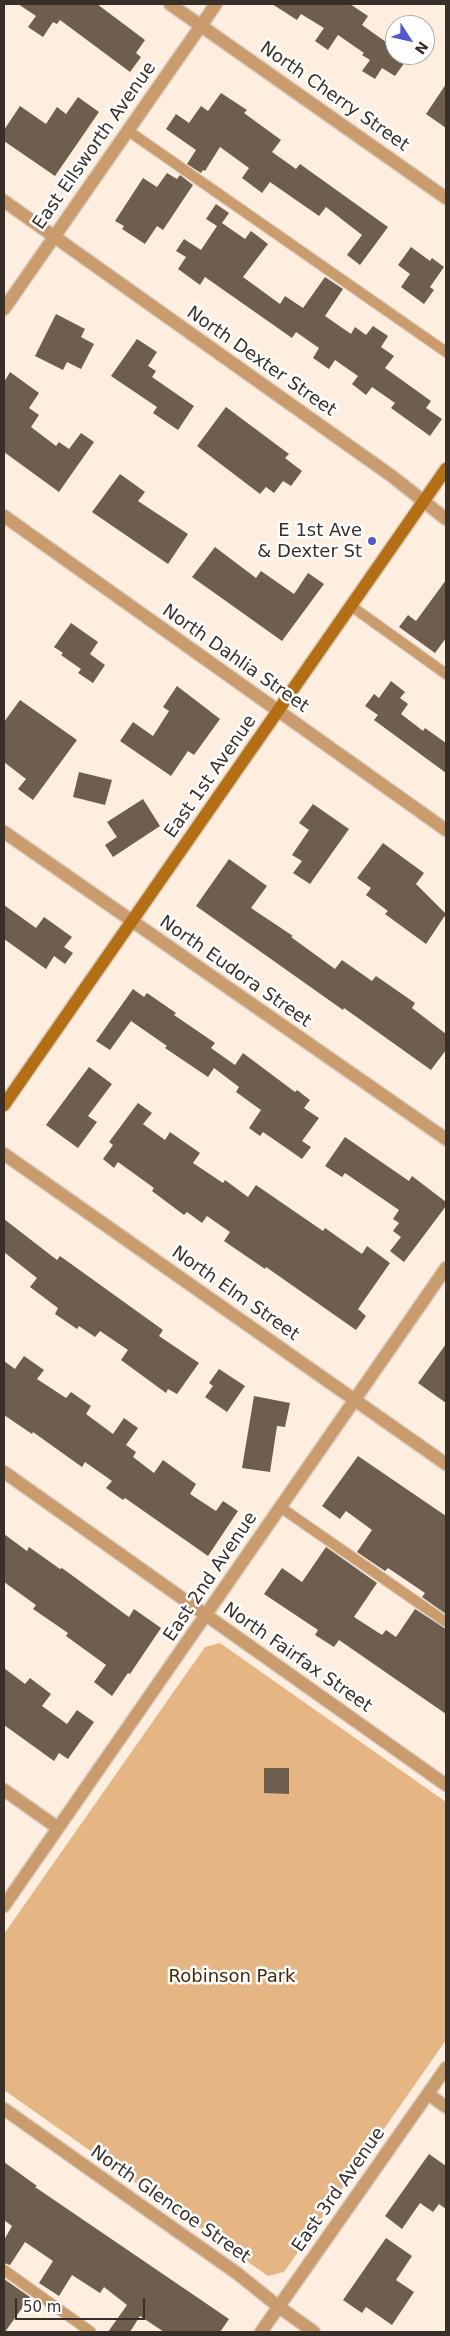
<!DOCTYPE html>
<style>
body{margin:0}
#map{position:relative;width:450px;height:2336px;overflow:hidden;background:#fdeedf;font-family:"DejaVu Sans",sans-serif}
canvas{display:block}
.frame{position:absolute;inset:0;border:5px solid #372f28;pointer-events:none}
.north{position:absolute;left:385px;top:15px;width:50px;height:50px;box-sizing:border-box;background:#fff;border:1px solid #afaca9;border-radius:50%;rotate:125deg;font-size:14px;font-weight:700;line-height:20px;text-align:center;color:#372f28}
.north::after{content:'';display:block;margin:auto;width:18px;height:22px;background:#5359cf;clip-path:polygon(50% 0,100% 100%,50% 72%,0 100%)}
.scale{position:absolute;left:15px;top:2298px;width:130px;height:22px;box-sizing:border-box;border:2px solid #372f28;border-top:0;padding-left:6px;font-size:15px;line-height:18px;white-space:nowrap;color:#372f28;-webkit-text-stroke:4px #fff;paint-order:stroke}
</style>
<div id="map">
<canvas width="450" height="2336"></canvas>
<div class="frame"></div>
<div class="north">N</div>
<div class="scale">50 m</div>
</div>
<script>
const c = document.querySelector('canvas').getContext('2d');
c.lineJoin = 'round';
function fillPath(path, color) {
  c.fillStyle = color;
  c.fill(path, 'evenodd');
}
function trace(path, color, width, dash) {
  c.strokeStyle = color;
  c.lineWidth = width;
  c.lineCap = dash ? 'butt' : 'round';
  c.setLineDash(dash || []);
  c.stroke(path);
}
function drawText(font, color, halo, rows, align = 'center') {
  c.font = font + ' "DejaVu Sans",sans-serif';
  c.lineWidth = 5;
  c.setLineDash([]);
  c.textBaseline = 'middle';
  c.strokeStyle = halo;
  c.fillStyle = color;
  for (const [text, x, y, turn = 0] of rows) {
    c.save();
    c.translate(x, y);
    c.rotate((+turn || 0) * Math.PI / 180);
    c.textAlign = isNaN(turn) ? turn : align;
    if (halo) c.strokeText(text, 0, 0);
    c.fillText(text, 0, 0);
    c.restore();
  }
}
fillPath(new Path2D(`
 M 220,1643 L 446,1802 L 446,2040 L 284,2272 L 268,2276 L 4,2090 L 4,1934 L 205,1647 Z`), '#e5b584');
fillPath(new Path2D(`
 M 18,4 L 97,4 L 145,40 L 136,53 L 141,57 L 130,72 L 60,20 L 57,24 L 53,22 L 43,37 L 28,27 L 36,16 Z
 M 272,4 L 350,4 L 368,16 L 362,25 L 386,42 L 395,28 L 395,55 L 410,55 L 395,76 L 382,68 L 375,79 L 362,71 L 370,60 L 362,55 L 364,53 L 338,35 L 328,50 L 315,41 L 324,28 L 301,14 L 297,20 Z
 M 446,84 L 446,128 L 426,114 Z
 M 221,93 L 247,110 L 244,113 L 281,140 L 272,152 L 296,169 L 300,164 L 388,227 L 360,265 L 347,255 L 362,235 L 326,207 L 319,216 L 270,182 L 262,193 L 242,178 L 249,168 L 220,147 L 205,171 L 203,170 L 201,173 L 187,164 L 196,150 L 166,129 L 176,114 L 189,123 L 201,106 L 208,111 Z
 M 78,97 L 99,112 L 55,176 L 4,141 L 4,130 L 20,106 L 46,124 L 57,107 L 66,114 Z
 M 167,173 L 177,179 L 180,175 L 193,185 L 163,230 L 157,226 L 145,244 L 122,229 L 124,226 L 115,221 L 143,178 L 157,187 Z
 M 216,204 L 229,213 L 222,223 L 245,239 L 251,231 L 268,244 L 243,277 L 280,304 L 285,296 L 303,308 L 325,277 L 343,289 L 325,316 L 351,334 L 355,327 L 366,335 L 373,326 L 388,336 L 381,347 L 394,356 L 385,368 L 431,401 L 426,408 L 442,419 L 430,436 L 391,408 L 395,403 L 372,387 L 366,395 L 352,384 L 358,376 L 335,360 L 329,369 L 313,358 L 319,348 L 296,332 L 292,338 L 205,277 L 200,285 L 178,269 L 186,257 L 176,251 L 184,239 L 201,250 L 217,226 L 206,219 Z
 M 411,247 L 430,261 L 432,258 L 444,267 L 430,287 L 434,290 L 424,304 L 401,287 L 410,274 L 398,265 Z
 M 56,314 L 85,329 L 81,337 L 94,344 L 81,369 L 67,362 L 63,370 L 35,356 Z
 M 137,339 L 157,352 L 148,366 L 156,371 L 152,377 L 194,406 L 178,430 L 153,413 L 157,407 L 111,376 Z
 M 10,372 L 39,393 L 29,408 L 39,415 L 31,427 L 56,446 L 59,442 L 69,449 L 81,433 L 94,442 L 59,492 L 4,452 L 4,382 Z
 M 226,407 L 289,454 L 285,458 L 302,471 L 291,486 L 283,481 L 274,493 L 266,487 L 260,494 L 197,446 Z
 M 120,474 L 145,492 L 138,501 L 188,534 L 168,564 L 92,512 Z
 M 215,547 L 256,578 L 261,571 L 294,594 L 308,573 L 324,584 L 282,641 L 192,577 Z
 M 446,580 L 446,638 L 435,653 L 399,627 L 408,615 L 416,621 Z
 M 71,623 L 98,642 L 90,654 L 105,665 L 93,683 L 78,673 L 81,669 L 61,655 L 63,653 L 54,647 Z
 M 391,681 L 405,692 L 400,698 L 408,704 L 401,714 L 423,731 L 425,728 L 446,743 L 446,773 L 374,720 L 378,715 L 365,706 L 374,694 L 379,698 Z
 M 177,686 L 220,719 L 194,755 L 188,751 L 171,776 L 120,741 L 133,722 L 153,736 L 169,711 L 163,707 Z
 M 20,700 L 77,740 L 33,800 L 18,789 L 26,779 L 4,762 L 4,722 Z
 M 79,772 L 112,780 L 105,805 L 73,797 Z
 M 143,799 L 160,826 L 113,857 L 105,845 L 117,837 L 107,822 Z
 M 313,804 L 349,829 L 310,884 L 293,873 L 302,861 L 292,855 L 309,830 L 299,823 Z
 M 383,843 L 424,873 L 416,884 L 446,914 L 426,944 L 385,914 L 388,911 L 366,895 L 371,888 L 357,878 Z
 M 229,859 L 267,886 L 251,908 L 293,936 L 291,937 L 335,969 L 342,960 L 372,981 L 376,976 L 415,1003 L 412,1008 L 446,1034 L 446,1050 L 431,1070 L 344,1008 L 343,1010 L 196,906 Z
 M 4,905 L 36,928 L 44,917 L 72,937 L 64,947 L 73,953 L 65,964 L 54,956 L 46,969 L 4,939 Z
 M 133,989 L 144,997 L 147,993 L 176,1013 L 174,1015 L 215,1043 L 211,1048 L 235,1065 L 243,1053 L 295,1092 L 297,1090 L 310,1100 L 304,1108 L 319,1118 L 302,1141 L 311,1147 L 302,1159 L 263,1132 L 260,1136 L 249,1128 L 261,1110 L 236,1092 L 239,1087 L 214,1068 L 208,1077 L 165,1048 L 167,1046 L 131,1021 L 110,1050 L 96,1041 Z
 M 89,1067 L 112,1084 L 88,1116 L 97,1122 L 78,1148 L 46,1125 Z
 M 138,1103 L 152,1113 L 143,1124 L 165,1140 L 170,1132 L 200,1153 L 193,1163 L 223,1183 L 225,1180 L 248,1197 L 256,1185 L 323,1231 L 325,1228 L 362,1254 L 367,1246 L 390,1263 L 358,1309 L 366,1316 L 356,1330 L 266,1267 L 265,1269 L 224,1241 L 230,1232 L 207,1216 L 202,1223 L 187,1212 L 184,1215 L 152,1191 L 154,1188 L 118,1162 L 114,1168 L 103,1159 L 113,1145 L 109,1142 Z
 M 345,1137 L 409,1181 L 412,1176 L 446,1202 L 446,1206 L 404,1262 L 390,1251 L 401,1237 L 393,1231 L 399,1223 L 393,1219 L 399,1210 L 345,1173 L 342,1177 L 325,1166 Z
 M 4,1219 L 57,1260 L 60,1256 L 163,1330 L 159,1336 L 199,1363 L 177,1394 L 168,1389 L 166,1393 L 121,1360 L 128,1350 L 100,1331 L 95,1337 L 79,1326 L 77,1329 L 55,1314 L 58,1308 L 30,1287 L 37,1278 L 4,1252 Z
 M 446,1344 L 446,1403 L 418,1383 Z
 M 24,1356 L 44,1370 L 37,1379 L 66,1398 L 71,1392 L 91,1406 L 86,1414 L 113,1434 L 124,1418 L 138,1428 L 126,1445 L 136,1452 L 133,1457 L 154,1473 L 163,1460 L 196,1484 L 190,1494 L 216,1511 L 223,1501 L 238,1511 L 208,1556 L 125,1498 L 123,1500 L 106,1488 L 112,1481 L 85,1462 L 82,1467 L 33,1432 L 32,1434 L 4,1415 L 4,1361 L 15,1369 Z
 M 219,1369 L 245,1386 L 227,1412 L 205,1397 L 213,1386 L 209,1383 Z
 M 254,1396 L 290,1403 L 285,1427 L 277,1426 L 270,1472 L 242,1468 Z
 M 358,1456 L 446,1516 L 446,1614 L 422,1597 L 425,1593 L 388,1568 L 385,1571 L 357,1552 L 372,1530 L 346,1511 L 340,1519 L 322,1506 Z
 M 4,1534 L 27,1551 L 29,1547 L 60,1569 L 62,1568 L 129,1617 L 134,1609 L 161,1628 L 130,1674 L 128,1673 L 112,1696 L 94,1682 L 106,1665 L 66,1636 L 68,1633 L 33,1609 L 36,1605 L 4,1582 Z
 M 326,1547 L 377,1583 L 354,1617 L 382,1635 L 386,1630 L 396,1637 L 415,1609 L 446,1629 L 446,1714 L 339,1640 L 334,1647 L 315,1635 L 318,1630 L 264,1594 L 282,1568 L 302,1582 Z
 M 4,1668 L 25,1684 L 30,1678 L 51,1694 L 42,1706 L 67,1724 L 77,1710 L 94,1722 L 68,1759 L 59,1753 L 54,1761 L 4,1725 Z
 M 264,1768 L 289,1768 L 289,1794 L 264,1793 Z
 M 429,2154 L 446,2166 L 446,2209 L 439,2204 L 433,2212 L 420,2203 L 402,2229 L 385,2216 Z
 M 4,2162 L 37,2186 L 35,2187 L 229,2319 L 220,2332 L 164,2332 L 140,2316 L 130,2332 L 108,2332 L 127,2305 L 104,2287 L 100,2293 L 72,2275 L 59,2296 L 39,2283 L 53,2261 L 25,2242 L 10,2265 L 4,2263 L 4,2240 L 12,2226 L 4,2220 Z
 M 386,2238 L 412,2256 L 396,2280 L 414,2292 L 392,2325 L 366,2307 L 362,2313 L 343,2300 Z
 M 4,2279 L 30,2297 L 5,2332 L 4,2332 Z`), '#6e5e4e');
const lane = new Path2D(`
 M 127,130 L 446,352
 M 351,606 L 446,674
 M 280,1507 L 446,1622
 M 4,2270 L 91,2332`);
const street = new Path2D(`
 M 170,4 L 446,198
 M 4,201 L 393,477 L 446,519
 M 4,309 L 216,4
 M 4,516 L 446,830
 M 4,832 L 446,1139
 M 4,1154 L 446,1464
 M 4,1472 L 446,1785
 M 4,1790 L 58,1828
 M 4,1906 L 446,1268
 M 428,2094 L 446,2107
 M 4,2109 L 238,2274 L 279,2307 L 314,2332
 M 261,2332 L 446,2068`);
const secondary = new Path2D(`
 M 4,1105 L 446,469`);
trace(lane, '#d9ccbe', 12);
trace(street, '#d9ccbe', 15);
trace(secondary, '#d9ccbe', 15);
trace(lane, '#ca9b6c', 10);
trace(street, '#ca9b6c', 12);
trace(secondary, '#b46f15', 12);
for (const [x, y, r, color] of [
 [372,541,5,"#5359cf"]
]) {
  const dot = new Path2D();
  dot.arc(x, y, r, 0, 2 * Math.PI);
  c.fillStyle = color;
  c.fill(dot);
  trace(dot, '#fff', 2);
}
drawText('18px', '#372f28', '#fff', [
 ["North Cherry Street",334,97,35],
 ["East Ellsworth Avenue",95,146,-55],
 ["North Dexter Street",261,362,35],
 ["North Dahlia Street",235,659,35],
 ["East 1st Avenue",211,777,-55],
 ["North Eudora Street",235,972,35],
 ["North Elm Street",235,1294,35],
 ["East 2nd Avenue",211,1577,-56],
 ["North Fairfax Street",297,1658,35],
 ["East 3rd Avenue",339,2190,-55],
 ["North Glencoe Street",170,2205,35]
]);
drawText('18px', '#372f28', '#fff', [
 ["E 1st Ave",362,531],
 ["& Dexter St",362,552]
], 'right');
drawText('18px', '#442704', '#fff', [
 ["Robinson Park",232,1977]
]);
</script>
